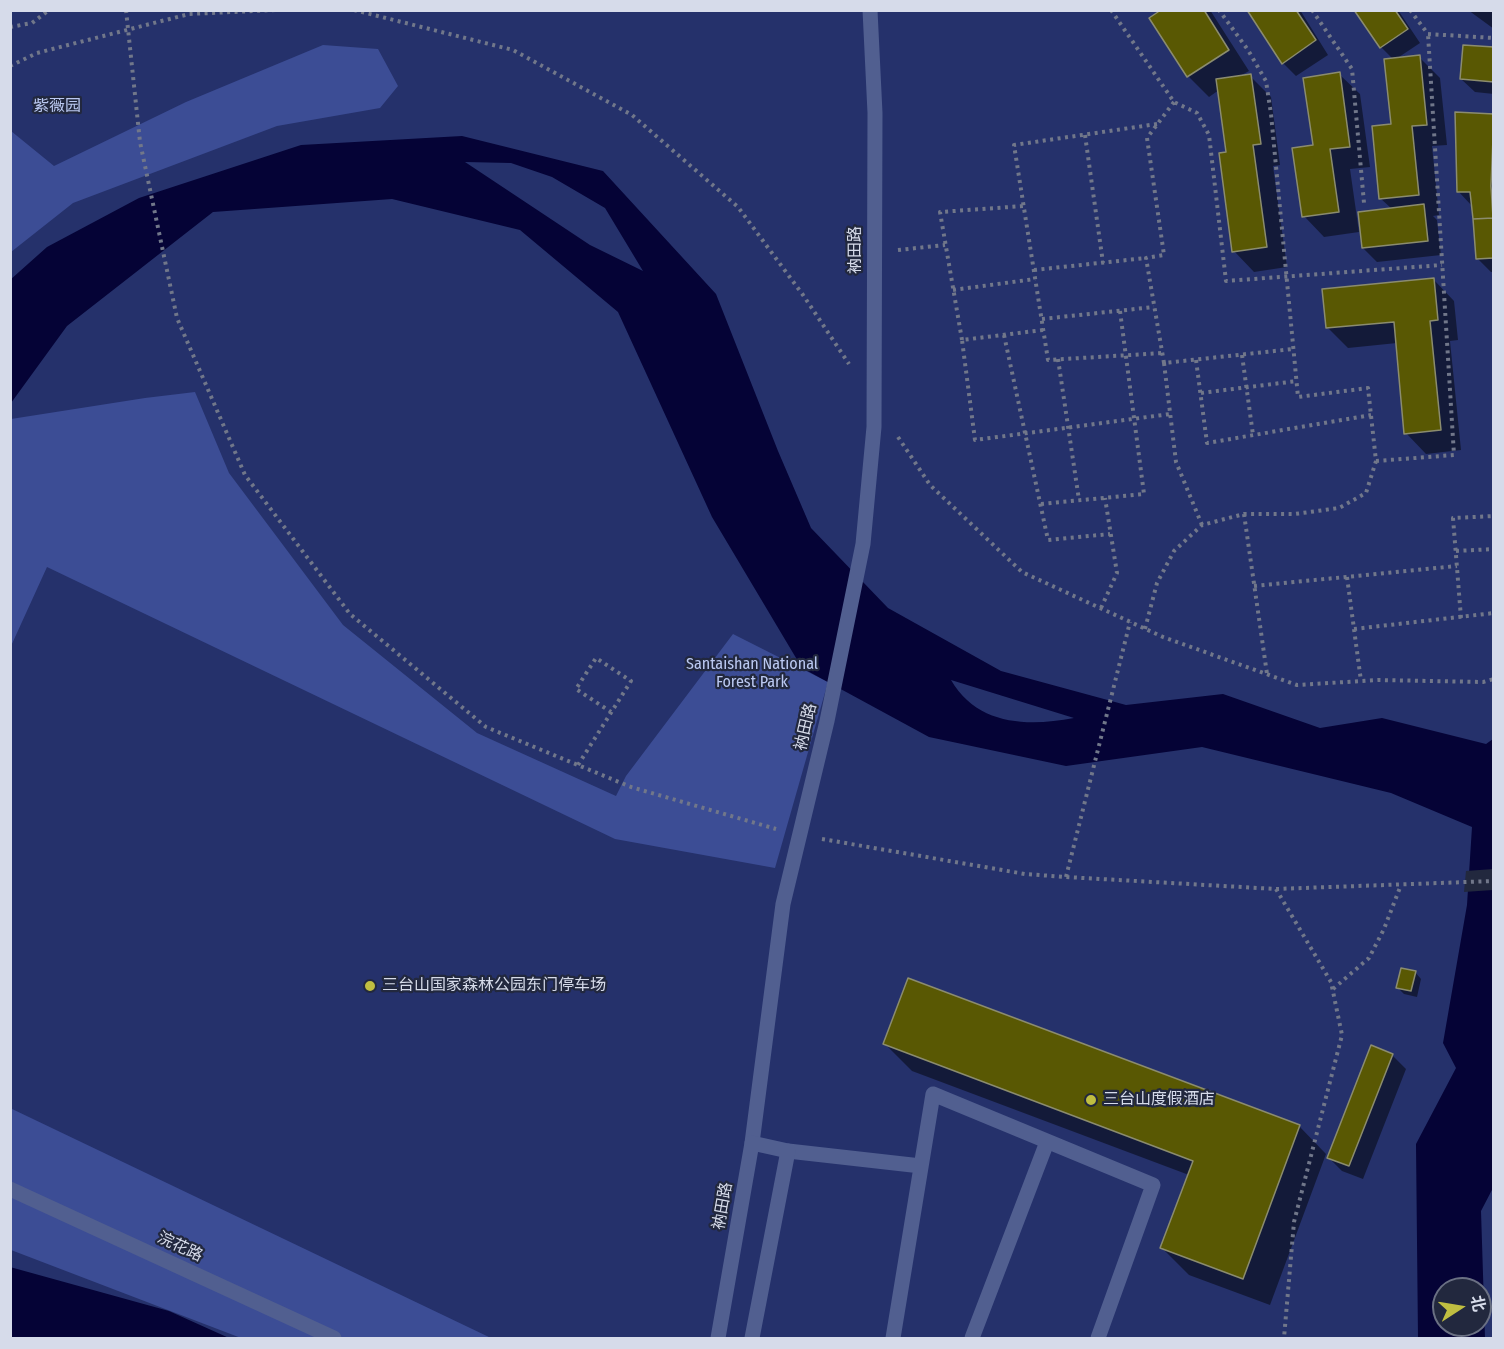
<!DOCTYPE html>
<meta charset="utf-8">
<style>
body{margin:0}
#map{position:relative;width:1504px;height:1349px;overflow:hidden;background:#22283e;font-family:"Fira Sans Condensed","Noto Sans SC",sans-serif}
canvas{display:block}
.frame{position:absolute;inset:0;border:12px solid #d6dbea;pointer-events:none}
.north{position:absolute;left:1432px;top:1277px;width:60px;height:60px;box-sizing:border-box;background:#22283e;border:2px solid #6a7083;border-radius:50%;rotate:78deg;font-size:16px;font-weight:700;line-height:24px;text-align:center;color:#d6dbea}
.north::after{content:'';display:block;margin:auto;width:21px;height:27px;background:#c0be41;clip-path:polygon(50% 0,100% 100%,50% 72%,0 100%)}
</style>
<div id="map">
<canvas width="1504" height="1349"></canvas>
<div class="frame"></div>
<div class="north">北</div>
</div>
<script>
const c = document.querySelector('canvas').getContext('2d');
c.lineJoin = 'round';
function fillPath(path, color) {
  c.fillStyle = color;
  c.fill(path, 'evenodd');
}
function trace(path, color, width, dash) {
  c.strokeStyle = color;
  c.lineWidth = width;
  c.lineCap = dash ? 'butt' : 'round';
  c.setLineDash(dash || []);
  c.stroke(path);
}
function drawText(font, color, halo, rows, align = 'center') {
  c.font = font + ' "Fira Sans Condensed","Noto Sans SC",sans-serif';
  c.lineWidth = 4.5;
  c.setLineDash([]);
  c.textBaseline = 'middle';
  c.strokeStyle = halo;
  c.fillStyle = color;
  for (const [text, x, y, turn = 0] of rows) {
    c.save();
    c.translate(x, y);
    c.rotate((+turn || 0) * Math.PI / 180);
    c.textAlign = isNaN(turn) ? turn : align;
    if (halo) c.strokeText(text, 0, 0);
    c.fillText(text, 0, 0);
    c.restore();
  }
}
fillPath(new Path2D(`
 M 10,11 L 1493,11 L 1493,1338 L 11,1338 ZM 1444,1289 L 1480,1289 L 1480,1325 L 1444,1325 Z`), '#25316b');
fillPath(new Path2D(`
 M 323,45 L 378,49 L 398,86 L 380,108 L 277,126 L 73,203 L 11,252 L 11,131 L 54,166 L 186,102 Z
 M 195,392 L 229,473 L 343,625 L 477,733 L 616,796 L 626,776 L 733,634 L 828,682 L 775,868 L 615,839 L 47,567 L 11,646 L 11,419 L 145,398 Z
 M 10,1108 L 491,1338 L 241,1338 L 11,1250 Z`), '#3c4d95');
fillPath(new Path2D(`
 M 462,136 L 603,171 L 716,294 L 778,451 L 811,528 L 888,608 L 1001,671 L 1126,705 L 1223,694 L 1320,728 L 1382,718 L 1486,744 L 1493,739 L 1494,1186 L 1481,1211 L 1485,1338 L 1418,1338 L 1416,1144 L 1456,1068 L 1443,1043 L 1467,905 L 1472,827 L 1391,793 L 1202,747 L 1066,766 L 929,737 L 802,668 L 712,517 L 618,312 L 520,230 L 392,199 L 213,212 L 67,326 L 11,403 L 10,280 L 47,247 L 139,198 L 301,145 ZM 465,162 L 511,163 L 552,177 L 605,208 L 643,271 L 590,245 ZM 951,680 L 1074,718 C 1027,727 977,725 951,680 ZM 1444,1289 L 1480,1289 L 1480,1325 L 1444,1325 Z
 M 10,1267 L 169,1311 L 229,1338 L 11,1338 Z`), '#050336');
fillPath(new Path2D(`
 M 1493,869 L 1493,890 L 1464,892 L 1466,871 Z`), '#22283e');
fillPath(new Path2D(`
 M 1159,10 L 1210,10 L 1249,71 L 1238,77 L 1250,76 L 1271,97 L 1280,165 L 1273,166 L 1287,267 L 1254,272 L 1234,251 L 1227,153 L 1219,90 L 1209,97 L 1188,76 Z
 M 1248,10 L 1300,10 L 1328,55 L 1296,76 L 1283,63 Z
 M 1356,10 L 1398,10 L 1420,43 L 1396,59 L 1419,57 L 1440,78 L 1447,145 L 1432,146 L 1439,215 L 1433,216 L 1437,220 L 1441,255 L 1377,262 L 1363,248 L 1392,209 L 1380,198 L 1392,125 L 1394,60 L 1381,47 Z
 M 1468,10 L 1494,10 L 1494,29 Z
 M 1494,49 L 1494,94 L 1475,92 L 1461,79 Z
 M 1339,74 L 1360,94 L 1370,167 L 1350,169 L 1359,232 L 1324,237 L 1304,216 L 1314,147 Z
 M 1494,115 L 1494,272 L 1491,272 L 1477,258 L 1472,206 L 1458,191 Z
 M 1434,280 L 1454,301 L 1458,340 L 1450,341 L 1461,450 L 1426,454 L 1406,433 L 1397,343 L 1348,348 L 1327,327 Z
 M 1415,972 L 1421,979 L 1417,997 L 1404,994 L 1398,988 Z
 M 885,1044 L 1299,1126 L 1326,1154 L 1270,1305 L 1189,1275 L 1162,1248 L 1189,1175 L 912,1071 Z
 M 1392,1055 L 1406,1069 L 1363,1179 L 1342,1171 L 1328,1157 Z`), '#0007');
const building = new Path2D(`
 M 1157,10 L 1204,10 L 1229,50 L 1187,77 L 1149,18 L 1158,12 Z
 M 1247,10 L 1296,10 L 1316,40 L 1282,64 Z
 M 1354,10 L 1395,10 L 1408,29 L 1380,48 Z
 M 1463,45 L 1494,47 L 1494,82 L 1460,79 Z
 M 1420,55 L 1427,125 L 1412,126 L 1419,195 L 1379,199 L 1372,126 L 1391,124 L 1384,59 Z
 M 1340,72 L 1350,147 L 1330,149 L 1339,212 L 1302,217 L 1292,148 L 1313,145 L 1303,78 Z
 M 1251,74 L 1261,144 L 1253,145 L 1267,247 L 1232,252 L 1219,153 L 1226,152 L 1216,79 Z
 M 1455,112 L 1494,114 L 1491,186 L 1493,218 L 1473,219 L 1470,192 L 1457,192 Z
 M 1424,204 L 1428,241 L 1362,248 L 1358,212 Z
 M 1493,218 L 1494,258 L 1476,259 L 1473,219 Z
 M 1434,278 L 1438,320 L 1430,321 L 1441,430 L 1404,434 L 1394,322 L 1326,328 L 1322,289 Z
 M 1401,968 L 1416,971 L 1411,991 L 1396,988 Z
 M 908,978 L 1300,1125 L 1243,1279 L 1160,1248 L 1193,1161 L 883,1044 Z
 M 1371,1045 L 1393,1054 L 1349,1166 L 1327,1158 Z`);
fillPath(building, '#595803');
trace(building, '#8b8c6f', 1.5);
trace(new Path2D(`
 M 126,10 L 140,142 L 177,318 L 245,475 L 350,614 L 486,727 L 631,787 L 776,829
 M 354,10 L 513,50 L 632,115 L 738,207 L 803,295 L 849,364
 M 1111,10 L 1174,102 L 1197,113 L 1209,135 L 1226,281 L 1442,265
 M 1312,10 L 1352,69 L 1364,203
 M 1410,10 L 1428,34 L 1494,38
 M 10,27 L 32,23 L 49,10
 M 10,66 L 37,53 L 189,14 L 275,10
 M 1174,102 L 1147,138 L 1164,255 L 1146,258 L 1164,363 L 1293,349
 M 1157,124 L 1014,145 L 1048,360 L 1163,353
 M 1085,135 L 1103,263
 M 898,250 L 945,245
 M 1034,270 L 1146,258
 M 953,290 L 1035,279
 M 1042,319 L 1154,307
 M 1043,330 L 962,340 L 975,440 L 1170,414
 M 1004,335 L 1048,540 L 1110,534
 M 962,340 L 940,212 L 1024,206
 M 1242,355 L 1253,435
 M 1058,359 L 1079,500
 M 1196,360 L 1207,443 L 1371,415
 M 1164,363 L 1176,462 L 1202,525
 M 1201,393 L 1297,381
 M 898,437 L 930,485 L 1022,572 L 1163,637 L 1297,685 L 1378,680 L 1483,682 L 1494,679
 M 1376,461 L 1454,455 L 1428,34
 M 1041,504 L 1144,494 L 1120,311
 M 1244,514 L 1267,674
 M 1456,551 L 1494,549
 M 1347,577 L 1361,681
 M 1254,586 L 1457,566
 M 1101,608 L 1117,573 L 1105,498
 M 1461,618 L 1453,518 L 1494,516
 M 1145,629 L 1157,583 L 1174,551 L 1202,525 L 1244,514 L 1295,514 L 1339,508 L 1366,493 L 1376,461 L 1368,388 L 1298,397 L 1271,114 L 1266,81 L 1248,50 L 1219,10
 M 1354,629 L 1494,613
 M 578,765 L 631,681 L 596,658 L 576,689 L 611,712
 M 822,839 L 1025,874 L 1066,877 L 1276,889 L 1494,881
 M 1066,877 L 1130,622
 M 1276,889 L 1331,982 L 1342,1035 L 1294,1222 L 1284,1338
 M 1333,989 L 1369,958 L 1384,929 L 1401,885`), '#71778a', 4, [3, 4.5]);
trace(new Path2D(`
 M 752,1143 L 783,904 L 827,721 L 863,544 L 874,427 L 875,113 L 870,10
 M 788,1151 L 921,1166
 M 10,1189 L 334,1338
 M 893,1338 L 933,1094 L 1153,1185 L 1098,1338
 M 972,1338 L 1047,1142`), '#515f90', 15);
trace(new Path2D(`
 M 718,1338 L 752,1143 L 788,1151 L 752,1338`), '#515f90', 15);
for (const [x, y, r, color] of [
 [370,986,6,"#c0be41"],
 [1091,1100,6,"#c0be41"]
]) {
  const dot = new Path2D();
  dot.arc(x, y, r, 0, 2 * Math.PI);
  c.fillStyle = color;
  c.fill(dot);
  trace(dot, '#22283e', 2);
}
drawText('16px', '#bbc9f2', '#22283e', [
 ["紫薇园",57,107],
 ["Santaishan National",752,665],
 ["Forest Park",752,683]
]);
drawText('16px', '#d6dbea', '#22283e', [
 ["衲田路",856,250,-90],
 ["衲田路",806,727,-77],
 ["衲田路",723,1206,-80],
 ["浣花路",180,1247,25]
]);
drawText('16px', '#d6dbea', '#22283e', [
 ["三台山国家森林公园东门停车场",382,986],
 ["三台山度假酒店",1103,1100]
], 'left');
</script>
